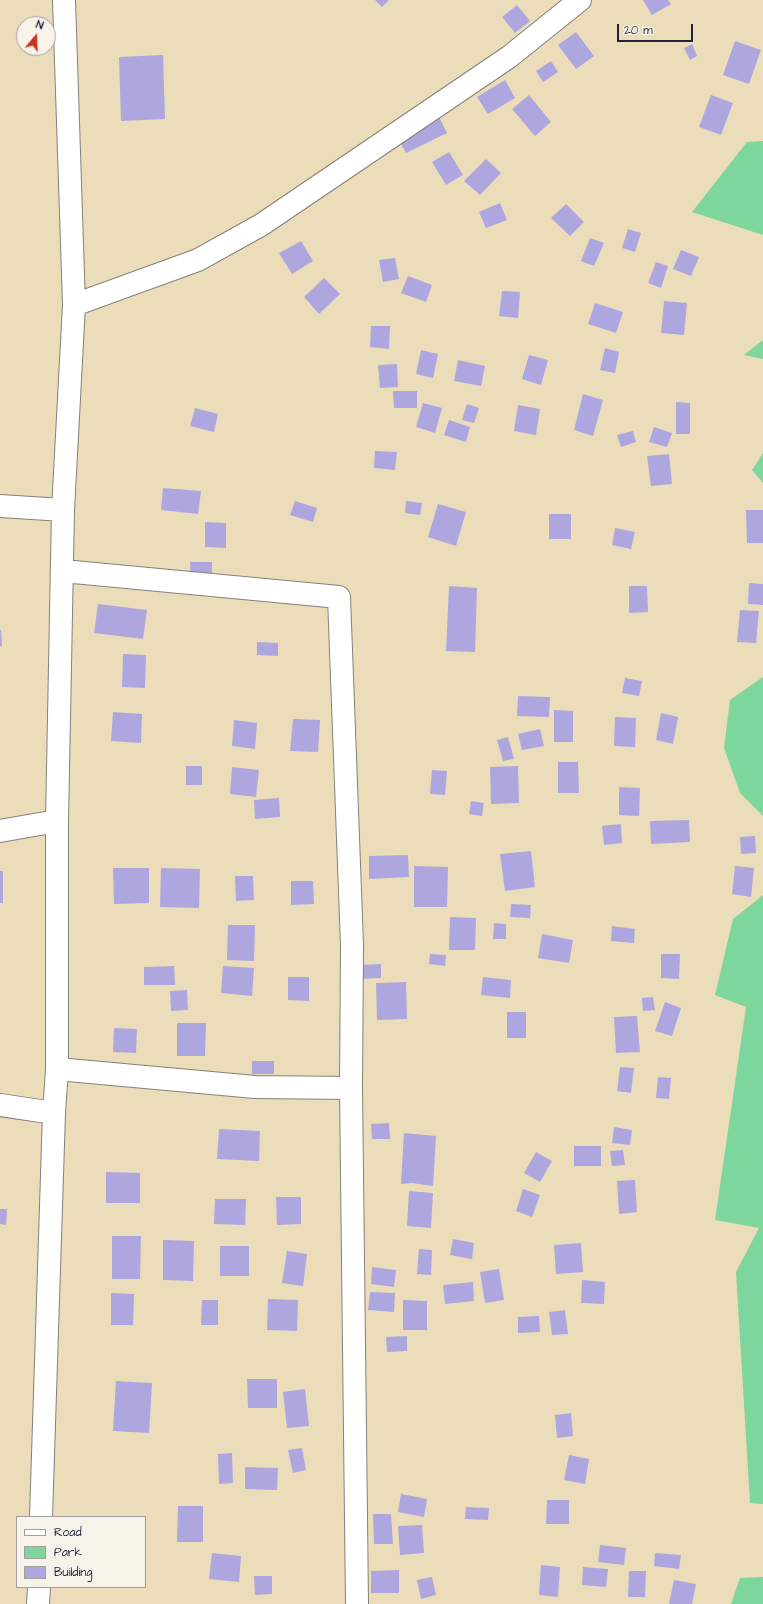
<!DOCTYPE html>
<style>
body{margin:0}
#map{position:relative;width:763px;height:1604px;overflow:hidden;background:#ebddba;font-family:"Architects Daughter",sans-serif}
canvas{display:block}
.legend{position:absolute;left:16px;top:1516px;width:130px;height:72px;box-sizing:border-box;background:#f7f3e8;border:1px solid #a29fa3;margin:0;padding:5px 7px;list-style:none;font-size:12px;color:#22223b}
.legend li{display:flex;align-items:center;gap:8px;height:20px}
.legend b{width:20px;border:1px solid #a29fa3}
.north{position:absolute;left:16px;top:16px;width:40px;height:40px;box-sizing:border-box;background:#f7f3e8;border:1px solid #a29fa3;border-radius:50%;rotate:19deg;font-size:11px;font-weight:700;line-height:16px;text-align:center;color:#22223b}
.north::after{content:'';display:block;margin:auto;width:14px;height:18px;background:#c8321e;clip-path:polygon(50% 0,100% 100%,50% 72%,0 100%)}
.scale{position:absolute;left:617px;top:24px;width:76px;height:18px;box-sizing:border-box;border:2px solid #22223b;border-top:0;padding-left:5px;font-size:12px;line-height:14px;white-space:nowrap;color:#22223b;-webkit-text-stroke:3px #f7f3e8;paint-order:stroke}
</style>
<div id="map">
<canvas width="763" height="1604"></canvas>
<ul class="legend">
<li><b style="height:5px;background:#fff"></b>Road</li>
<li><b style="height:11px;background:#7dd69b"></b>Park</li>
<li><b style="height:11px;background:#aea7df"></b>Building</li>
</ul>
<div class="north">N</div>
<div class="scale">20 m</div>
</div>
<script>
const c = document.querySelector('canvas').getContext('2d');
c.lineJoin = 'round';
function fillPath(path, color) {
  c.fillStyle = color;
  c.fill(path, 'evenodd');
}
function trace(path, color, width, dash) {
  c.strokeStyle = color;
  c.lineWidth = width;
  c.lineCap = dash ? 'butt' : 'round';
  c.setLineDash(dash || []);
  c.stroke(path);
}
fillPath(new Path2D(`
 M 763,141 L 763,235 L 692,212 L 747,142 Z
 M 763,340 L 763,359 L 744,355 Z
 M 763,453 L 763,483 L 752,470 Z
 M 763,677 L 763,816 L 740,793 L 724,748 L 730,700 Z
 M 763,895 L 763,1504 L 750,1503 L 736,1272 L 759,1228 L 715,1220 L 746,1007 L 715,995 L 733,919 Z
 M 763,1577 L 763,1604 L 731,1604 L 740,1578 Z`), '#7dd69b');
fillPath(new Path2D(`
 M 375,0 L 389,0 L 382,7 Z
 M 643,0 L 668,0 L 671,4 L 652,15 Z
 M 517,5 L 530,21 L 515,33 L 502,17 Z
 M 576,32 L 594,56 L 576,69 L 558,45 Z
 M 735,41 L 761,50 L 749,84 L 723,75 Z
 M 692,44 L 697,56 L 690,60 L 684,48 Z
 M 163,55 L 165,119 L 121,121 L 119,57 Z
 M 551,61 L 558,72 L 543,82 L 536,71 Z
 M 505,80 L 515,98 L 488,114 L 477,97 Z
 M 529,95 L 551,122 L 535,136 L 512,109 Z
 M 711,95 L 733,103 L 721,135 L 699,127 Z
 M 437,113 L 447,133 L 406,153 L 396,134 Z
 M 449,152 L 463,175 L 446,185 L 432,162 Z
 M 486,159 L 501,173 L 480,195 L 464,181 Z
 M 500,203 L 507,220 L 486,228 L 479,212 Z
 M 566,204 L 584,222 L 570,236 L 551,218 Z
 M 628,229 L 641,233 L 635,252 L 622,248 Z
 M 590,238 L 604,243 L 594,266 L 581,261 Z
 M 301,241 L 313,261 L 292,274 L 279,253 Z
 M 681,250 L 699,257 L 691,276 L 673,269 Z
 M 395,258 L 399,279 L 383,282 L 379,260 Z
 M 656,262 L 668,266 L 661,288 L 648,283 Z
 M 408,276 L 432,285 L 426,302 L 401,293 Z
 M 324,278 L 340,294 L 319,314 L 304,297 Z
 M 502,291 L 520,292 L 518,318 L 499,316 Z
 M 664,301 L 687,303 L 684,335 L 661,333 Z
 M 595,303 L 623,312 L 616,333 L 588,324 Z
 M 371,326 L 390,326 L 389,349 L 370,347 Z
 M 605,348 L 619,352 L 615,373 L 600,370 Z
 M 421,350 L 438,354 L 433,378 L 416,374 Z
 M 529,355 L 548,360 L 541,385 L 522,379 Z
 M 458,360 L 485,366 L 481,386 L 454,381 Z
 M 397,364 L 398,387 L 380,388 L 378,365 Z
 M 393,391 L 417,391 L 417,408 L 394,408 Z
 M 583,394 L 603,400 L 593,436 L 574,430 Z
 M 676,402 L 690,403 L 690,434 L 676,434 Z
 M 423,403 L 442,408 L 435,433 L 416,427 Z
 M 467,404 L 479,408 L 474,423 L 462,420 Z
 M 518,405 L 540,409 L 536,435 L 514,431 Z
 M 195,408 L 218,414 L 214,432 L 190,426 Z
 M 449,420 L 470,427 L 466,442 L 444,435 Z
 M 654,427 L 672,433 L 667,447 L 649,442 Z
 M 633,431 L 636,442 L 621,447 L 617,435 Z
 M 375,451 L 397,452 L 395,470 L 374,468 Z
 M 669,454 L 672,484 L 651,486 L 647,456 Z
 M 163,488 L 201,491 L 198,514 L 161,510 Z
 M 295,501 L 317,508 L 313,522 L 290,515 Z
 M 406,501 L 422,503 L 420,515 L 405,513 Z
 M 438,504 L 466,512 L 456,546 L 428,537 Z
 M 746,510 L 763,510 L 763,543 L 747,543 Z
 M 549,514 L 571,514 L 571,539 L 549,539 Z
 M 205,522 L 226,523 L 226,548 L 205,547 Z
 M 615,528 L 635,532 L 631,549 L 612,545 Z
 M 190,562 L 212,562 L 212,578 L 191,578 Z
 M 749,583 L 763,584 L 763,605 L 748,604 Z
 M 449,586 L 477,588 L 475,652 L 446,651 Z
 M 629,586 L 647,586 L 648,612 L 629,613 Z
 M 98,604 L 147,610 L 143,639 L 94,633 Z
 M 740,610 L 759,611 L 756,643 L 737,642 Z
 M 0,630 L 1,630 L 2,646 L 0,646 Z
 M 257,642 L 278,643 L 278,656 L 257,655 Z
 M 123,654 L 146,655 L 145,688 L 122,687 Z
 M 625,678 L 642,681 L 639,696 L 622,693 Z
 M 518,696 L 550,697 L 549,717 L 517,716 Z
 M 554,710 L 573,711 L 573,742 L 554,742 Z
 M 113,712 L 142,714 L 141,743 L 111,741 Z
 M 661,713 L 678,717 L 673,744 L 656,740 Z
 M 615,717 L 636,718 L 635,747 L 614,746 Z
 M 293,719 L 320,720 L 318,752 L 290,751 Z
 M 234,720 L 257,723 L 255,749 L 232,746 Z
 M 540,729 L 544,746 L 522,750 L 518,734 Z
 M 508,737 L 514,759 L 503,761 L 497,740 Z
 M 558,762 L 578,762 L 579,793 L 558,793 Z
 M 186,766 L 202,766 L 202,785 L 186,785 Z
 M 518,766 L 519,803 L 491,804 L 490,767 Z
 M 232,767 L 259,770 L 256,797 L 230,794 Z
 M 432,770 L 447,771 L 445,795 L 430,794 Z
 M 619,787 L 640,788 L 639,816 L 619,815 Z
 M 279,798 L 280,817 L 255,819 L 254,800 Z
 M 471,801 L 484,803 L 482,816 L 469,814 Z
 M 689,820 L 690,842 L 651,844 L 650,821 Z
 M 621,824 L 622,843 L 604,845 L 602,826 Z
 M 755,836 L 756,853 L 741,854 L 740,837 Z
 M 531,851 L 535,887 L 505,891 L 500,854 Z
 M 408,855 L 409,877 L 369,879 L 369,856 Z
 M 414,866 L 448,867 L 447,907 L 414,907 Z
 M 735,866 L 754,868 L 751,897 L 732,894 Z
 M 113,868 L 149,868 L 149,903 L 114,904 Z
 M 161,868 L 200,869 L 199,908 L 160,907 Z
 M 0,871 L 3,871 L 3,903 L 0,903 Z
 M 235,876 L 253,876 L 254,900 L 236,901 Z
 M 291,881 L 313,881 L 314,904 L 291,905 Z
 M 511,904 L 531,905 L 530,918 L 510,917 Z
 M 450,917 L 476,918 L 475,950 L 449,950 Z
 M 494,923 L 506,924 L 506,939 L 493,939 Z
 M 228,925 L 255,925 L 254,961 L 227,960 Z
 M 612,926 L 635,929 L 634,943 L 611,941 Z
 M 542,934 L 573,940 L 569,963 L 538,958 Z
 M 430,954 L 446,955 L 445,966 L 429,964 Z
 M 661,954 L 680,954 L 679,979 L 661,978 Z
 M 381,964 L 381,978 L 359,979 L 359,965 Z
 M 174,966 L 175,985 L 144,985 L 144,967 Z
 M 223,966 L 254,968 L 252,996 L 221,993 Z
 M 288,977 L 309,977 L 309,1001 L 288,1000 Z
 M 483,977 L 511,980 L 510,998 L 481,995 Z
 M 406,982 L 407,1019 L 377,1020 L 376,983 Z
 M 187,990 L 188,1010 L 171,1011 L 170,991 Z
 M 653,997 L 655,1010 L 643,1011 L 642,998 Z
 M 665,1002 L 681,1008 L 672,1036 L 655,1031 Z
 M 507,1012 L 526,1012 L 526,1038 L 507,1038 Z
 M 637,1016 L 640,1052 L 616,1053 L 614,1017 Z
 M 177,1023 L 206,1023 L 205,1056 L 177,1056 Z
 M 114,1028 L 137,1029 L 136,1053 L 113,1052 Z
 M 252,1061 L 274,1061 L 274,1074 L 252,1074 Z
 M 620,1067 L 634,1068 L 631,1093 L 617,1091 Z
 M 658,1077 L 671,1078 L 669,1099 L 656,1098 Z
 M 389,1123 L 390,1139 L 372,1139 L 371,1124 Z
 M 614,1127 L 632,1130 L 630,1145 L 612,1143 Z
 M 219,1129 L 260,1131 L 259,1161 L 217,1159 Z
 M 404,1133 L 436,1136 L 433,1186 L 412,1183 L 401,1184 Z
 M 574,1146 L 601,1146 L 601,1166 L 574,1166 Z
 M 623,1150 L 625,1165 L 612,1166 L 610,1151 Z
 M 536,1152 L 552,1161 L 540,1182 L 524,1173 Z
 M 106,1172 L 140,1173 L 140,1203 L 106,1203 Z
 M 635,1180 L 637,1212 L 619,1214 L 617,1181 Z
 M 523,1189 L 540,1195 L 532,1217 L 516,1211 Z
 M 409,1191 L 433,1193 L 431,1228 L 407,1226 Z
 M 276,1197 L 301,1197 L 301,1224 L 277,1225 Z
 M 215,1199 L 246,1199 L 245,1225 L 214,1224 Z
 M 0,1209 L 7,1209 L 6,1225 L 0,1224 Z
 M 112,1236 L 141,1236 L 140,1279 L 112,1279 Z
 M 453,1239 L 474,1243 L 472,1259 L 450,1255 Z
 M 163,1240 L 194,1241 L 193,1281 L 163,1280 Z
 M 581,1243 L 583,1272 L 556,1274 L 554,1245 Z
 M 220,1246 L 249,1246 L 249,1276 L 220,1276 Z
 M 419,1249 L 432,1250 L 431,1275 L 417,1274 Z
 M 287,1251 L 307,1254 L 303,1286 L 282,1283 Z
 M 372,1267 L 396,1270 L 394,1287 L 371,1284 Z
 M 499,1269 L 504,1300 L 485,1303 L 480,1272 Z
 M 582,1280 L 605,1282 L 604,1304 L 581,1303 Z
 M 473,1282 L 474,1301 L 445,1304 L 443,1285 Z
 M 370,1292 L 395,1293 L 394,1312 L 368,1310 Z
 M 111,1293 L 134,1294 L 133,1325 L 111,1325 Z
 M 268,1299 L 298,1300 L 297,1331 L 267,1330 Z
 M 202,1300 L 218,1300 L 218,1325 L 201,1325 Z
 M 403,1300 L 427,1301 L 427,1330 L 403,1330 Z
 M 565,1310 L 568,1334 L 552,1335 L 549,1312 Z
 M 539,1316 L 540,1332 L 518,1333 L 518,1317 Z
 M 407,1336 L 407,1351 L 387,1352 L 386,1337 Z
 M 247,1379 L 277,1379 L 277,1408 L 248,1408 Z
 M 116,1381 L 152,1383 L 149,1433 L 113,1431 Z
 M 305,1389 L 309,1426 L 287,1428 L 283,1392 Z
 M 571,1413 L 573,1436 L 557,1438 L 555,1415 Z
 M 302,1448 L 306,1470 L 293,1473 L 288,1450 Z
 M 232,1453 L 233,1483 L 219,1484 L 218,1454 Z
 M 569,1455 L 589,1459 L 585,1484 L 564,1480 Z
 M 245,1467 L 278,1468 L 277,1490 L 245,1489 Z
 M 401,1494 L 427,1499 L 424,1517 L 398,1512 Z
 M 547,1500 L 569,1500 L 569,1524 L 546,1524 Z
 M 178,1506 L 203,1506 L 203,1542 L 177,1542 Z
 M 466,1507 L 489,1508 L 488,1520 L 465,1519 Z
 M 373,1514 L 391,1514 L 393,1544 L 374,1544 Z
 M 422,1525 L 424,1553 L 400,1555 L 398,1526 Z
 M 600,1545 L 626,1548 L 624,1565 L 598,1562 Z
 M 212,1553 L 241,1556 L 239,1582 L 209,1579 Z
 M 655,1553 L 681,1555 L 679,1569 L 654,1566 Z
 M 541,1565 L 560,1567 L 558,1597 L 539,1595 Z
 M 583,1567 L 608,1569 L 606,1587 L 582,1585 Z
 M 399,1570 L 399,1593 L 371,1593 L 371,1571 Z
 M 629,1571 L 646,1571 L 645,1597 L 628,1597 Z
 M 254,1576 L 272,1576 L 272,1594 L 255,1595 Z
 M 432,1577 L 436,1595 L 421,1599 L 417,1580 Z
 M 674,1580 L 696,1584 L 692,1604 L 669,1604 Z`), '#aea7df');
const minor = new Path2D(`
 M 74,305 L 198,260 L 261,225 L 509,57 L 580,0
 M 0,506 L 63,510
 M 63,571 L 339,597 L 352,945 L 351,1088 L 357,1604
 M 0,831 L 57,821
 M 57,1069 L 255,1087 L 351,1088
 M 0,1105 L 54,1113
 M 41,1517 L 54,1113 L 57,1069 L 57,821 L 63,510 L 74,305 L 64,0
 M 38,1604 L 39,1587`);
trace(minor, '#86807a', 24);
trace(minor, '#fff', 22);
</script>
